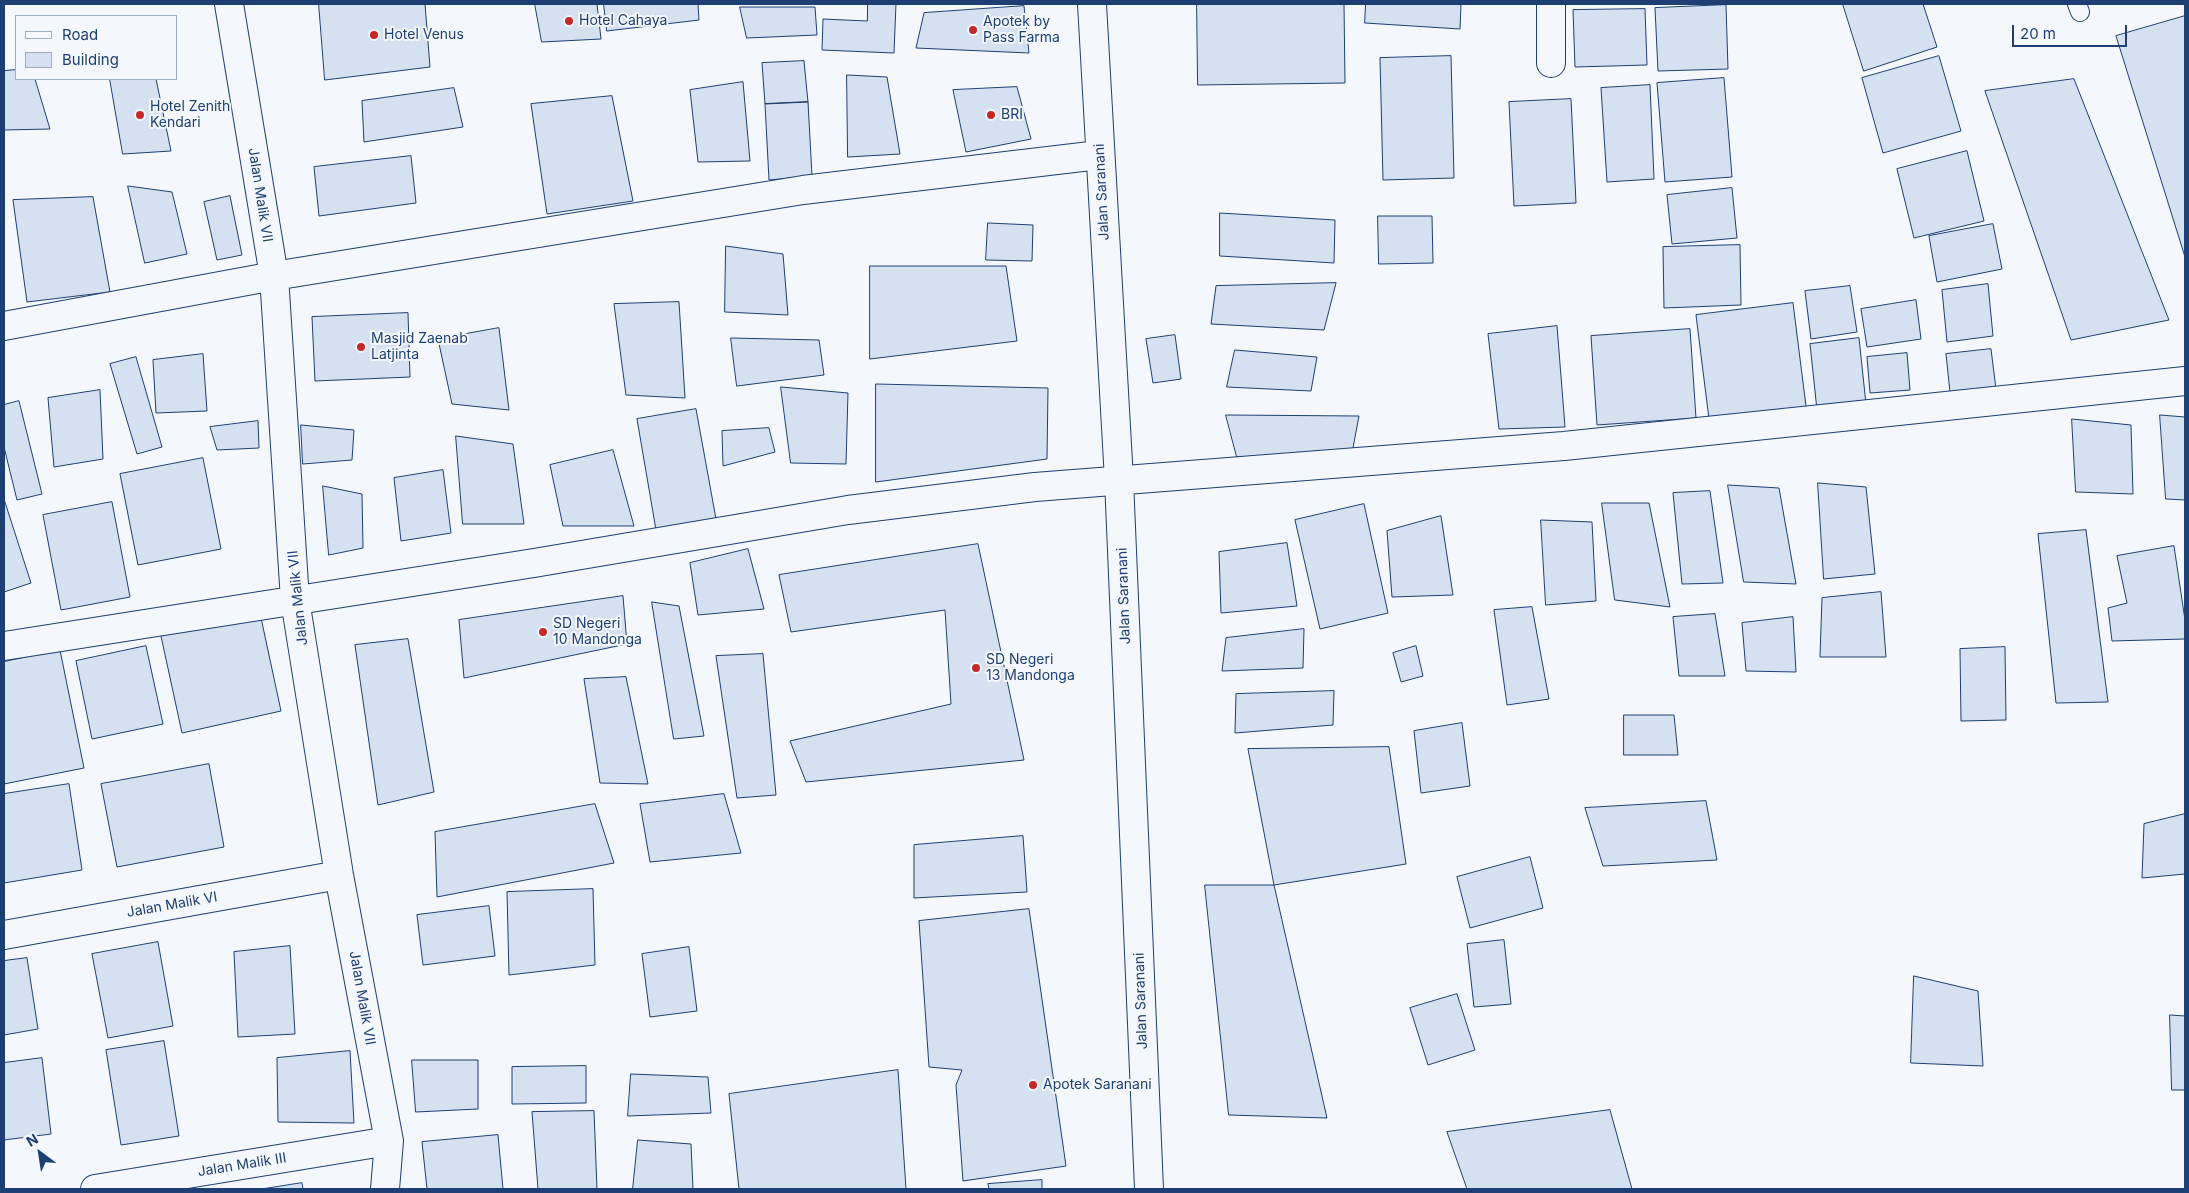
<!DOCTYPE html>
<style>
body{margin:0}
#map{position:relative;width:2189px;height:1193px;overflow:hidden;background:#f4f7fb;font-family:Inter,sans-serif}
canvas{display:block}
.frame{position:absolute;inset:0;border:5px solid #1d3f73;pointer-events:none}
.legend{position:absolute;left:15px;top:15px;width:162px;height:65px;box-sizing:border-box;background:#f4f7fb;border:1px solid #9eadc5;margin:0;padding:6px 9px;list-style:none;font-size:15px;color:#1d3f73}
.legend li{display:flex;align-items:center;gap:10px;height:25px}
.legend b{width:25px;border:1px solid #9eadc5}
.north{position:absolute;left:15px;top:1128px;width:50px;height:50px;-webkit-text-stroke:4px #f4f7fb;paint-order:stroke;rotate:329deg;font-size:14px;font-weight:700;line-height:20px;text-align:center;color:#1d3f73}
.north::after{content:'';display:block;margin:auto;width:18px;height:22px;background:#1d3f73;clip-path:polygon(50% 0,100% 100%,50% 72%,0 100%)}
.scale{position:absolute;left:2012px;top:25px;width:115px;height:22px;box-sizing:border-box;border:2px solid #1d3f73;border-top:0;padding-left:6px;font-size:15px;line-height:18px;white-space:nowrap;color:#1d3f73;-webkit-text-stroke:4px #f4f7fb;paint-order:stroke}
</style>
<div id="map">
<canvas width="2189" height="1193"></canvas>
<div class="frame"></div>
<ul class="legend">
<li><b style="height:6px;background:#f4f7fb"></b>Road</li>
<li><b style="height:14px;background:#d5e0f0"></b>Building</li>
</ul>
<div class="north">N</div>
<div class="scale">20 m</div>
</div>
<script>
const c = document.querySelector('canvas').getContext('2d');
c.lineJoin = 'round';
function fillPath(path, color) {
  c.fillStyle = color;
  c.fill(path, 'evenodd');
}
function trace(path, color, width, dash) {
  c.strokeStyle = color;
  c.lineWidth = width;
  c.lineCap = dash ? 'butt' : 'round';
  c.setLineDash(dash || []);
  c.stroke(path);
}
function drawText(font, color, halo, rows, align = 'center') {
  c.font = font + ' Inter,sans-serif';
  c.lineWidth = 4;
  c.setLineDash([]);
  c.textBaseline = 'middle';
  c.strokeStyle = halo;
  c.fillStyle = color;
  for (const [text, x, y, turn = 0] of rows) {
    c.save();
    c.translate(x, y);
    c.rotate((+turn || 0) * Math.PI / 180);
    c.textAlign = isNaN(turn) ? turn : align;
    if (halo) c.strokeText(text, 0, 0);
    c.fillText(text, 0, 0);
    c.restore();
  }
}
const building = new Path2D(`
 M 319,4 L 425,4 L 430,67 L 325,80 Z
 M 535,4 L 597,4 L 601,39 L 542,42 Z
 M 604,4 L 698,4 L 699,20 L 607,31 Z
 M 868,4 L 896,4 L 894,53 L 822,50 L 823,19 L 867,21 Z
 M 1197,4 L 1344,4 L 1345,83 L 1198,85 Z
 M 1366,4 L 1461,4 L 1460,29 L 1365,23 Z
 M 1843,4 L 1923,4 L 1937,47 L 1864,71 Z
 M 1726,5 L 1728,69 L 1658,71 L 1655,8 Z
 M 1024,6 L 1029,53 L 916,48 L 924,13 Z
 M 740,7 L 815,7 L 817,35 L 747,38 Z
 M 1645,9 L 1647,65 L 1575,67 L 1573,10 Z
 M 2185,16 L 2185,257 L 2116,36 Z
 M 1451,56 L 1454,178 L 1383,180 L 1380,58 Z
 M 1939,56 L 1961,131 L 1883,153 L 1862,78 Z
 M 804,61 L 808,102 L 765,104 L 762,63 Z
 M 16,70 L 16,79 L 35,79 L 50,129 L 4,130 L 4,71 Z
 M 847,75 L 887,77 L 900,154 L 848,157 Z
 M 1724,78 L 1732,177 L 1665,182 L 1657,83 Z
 M 110,79 L 156,79 L 171,151 L 123,154 Z
 M 2074,79 L 2169,320 L 2071,340 L 1985,91 Z
 M 743,82 L 750,161 L 698,162 L 690,90 Z
 M 1650,85 L 1654,179 L 1607,182 L 1601,88 Z
 M 1017,87 L 1031,139 L 966,152 L 953,90 Z
 M 454,88 L 463,127 L 364,142 L 362,101 Z
 M 612,96 L 633,201 L 547,214 L 531,104 Z
 M 1571,99 L 1576,203 L 1514,206 L 1509,102 Z
 M 808,102 L 812,176 L 769,180 L 765,104 Z
 M 1967,151 L 1984,221 L 1914,238 L 1897,169 Z
 M 411,156 L 416,203 L 319,216 L 314,167 Z
 M 128,186 L 172,192 L 187,254 L 145,263 Z
 M 1732,188 L 1737,238 L 1672,244 L 1667,195 Z
 M 230,196 L 242,255 L 217,260 L 204,202 Z
 M 93,197 L 110,292 L 27,302 L 13,200 Z
 M 1220,213 L 1335,220 L 1334,263 L 1220,256 Z
 M 1378,216 L 1432,216 L 1433,263 L 1379,264 Z
 M 988,223 L 1033,225 L 1032,261 L 986,260 Z
 M 1993,224 L 2002,269 L 1937,282 L 1929,236 Z
 M 1740,245 L 1741,305 L 1664,308 L 1663,247 Z
 M 726,246 L 783,254 L 788,315 L 725,312 Z
 M 870,266 L 1006,266 L 1017,341 L 870,359 Z
 M 1336,283 L 1324,330 L 1211,324 L 1216,286 Z
 M 1988,284 L 1993,336 L 1947,342 L 1942,290 Z
 M 1850,286 L 1857,332 L 1811,339 L 1805,291 Z
 M 1916,300 L 1921,339 L 1867,347 L 1861,309 Z
 M 679,302 L 685,398 L 626,395 L 614,304 Z
 M 1793,303 L 1807,414 L 1710,427 L 1696,315 Z
 M 408,313 L 410,377 L 315,381 L 312,317 Z
 M 1557,326 L 1565,427 L 1499,429 L 1488,334 Z
 M 499,328 L 509,410 L 452,404 L 438,339 Z
 M 1690,329 L 1696,418 L 1597,425 L 1591,336 Z
 M 1175,335 L 1181,379 L 1153,383 L 1146,339 Z
 M 731,338 L 819,340 L 824,375 L 737,386 Z
 M 1859,338 L 1866,404 L 1817,410 L 1810,344 Z
 M 1991,349 L 1997,397 L 1951,402 L 1946,354 Z
 M 1235,350 L 1317,357 L 1311,391 L 1227,387 Z
 M 1907,353 L 1910,390 L 1870,393 L 1867,357 Z
 M 203,354 L 207,411 L 156,413 L 153,360 Z
 M 136,357 L 162,447 L 137,454 L 110,364 Z
 M 876,384 L 1048,388 L 1047,459 L 876,482 Z
 M 781,387 L 848,393 L 846,464 L 791,463 Z
 M 100,390 L 103,459 L 54,467 L 48,398 Z
 M 19,401 L 42,494 L 17,500 L 4,447 L 4,405 Z
 M 696,409 L 716,519 L 656,530 L 637,419 Z
 M 1226,415 L 1359,416 L 1352,453 L 1237,457 Z
 M 2160,415 L 2185,417 L 2185,500 L 2166,499 Z
 M 2072,419 L 2131,425 L 2133,494 L 2076,492 Z
 M 258,421 L 259,448 L 217,450 L 210,427 Z
 M 301,425 L 354,430 L 352,460 L 303,464 Z
 M 769,428 L 775,452 L 723,466 L 722,431 Z
 M 456,436 L 513,444 L 524,524 L 463,524 Z
 M 613,450 L 634,526 L 563,526 L 550,465 Z
 M 203,458 L 221,549 L 138,565 L 120,474 Z
 M 443,470 L 451,533 L 401,541 L 394,478 Z
 M 1818,483 L 1866,487 L 1875,574 L 1824,579 Z
 M 1728,485 L 1779,488 L 1796,584 L 1744,582 Z
 M 323,486 L 362,494 L 363,548 L 329,555 Z
 M 1710,491 L 1723,583 L 1682,584 L 1673,493 Z
 M 4,499 L 31,583 L 4,592 Z
 M 112,502 L 130,597 L 61,610 L 43,515 Z
 M 1602,503 L 1649,503 L 1670,607 L 1615,600 Z
 M 1364,504 L 1388,613 L 1320,629 L 1295,520 Z
 M 1441,516 L 1453,595 L 1392,597 L 1387,531 Z
 M 1541,520 L 1592,522 L 1596,601 L 1546,605 Z
 M 2086,530 L 2108,702 L 2056,703 L 2038,534 Z
 M 1287,543 L 1297,606 L 1221,613 L 1219,552 Z
 M 978,544 L 1024,760 L 806,782 L 790,741 L 951,704 L 945,610 L 791,632 L 779,575 Z
 M 2174,546 L 2185,620 L 2185,639 L 2112,641 L 2108,608 L 2127,603 L 2117,556 Z
 M 748,549 L 764,609 L 698,615 L 690,563 Z
 M 1881,592 L 1886,657 L 1820,657 L 1822,598 Z
 M 623,596 L 627,644 L 464,678 L 459,620 Z
 M 652,602 L 679,606 L 704,736 L 674,739 Z
 M 1532,607 L 1549,699 L 1507,705 L 1494,610 Z
 M 260,613 L 281,711 L 182,733 L 161,636 Z
 M 1715,614 L 1725,676 L 1679,676 L 1673,617 Z
 M 1793,617 L 1796,672 L 1746,671 L 1742,623 Z
 M 1304,629 L 1303,668 L 1222,671 L 1226,638 Z
 M 408,639 L 434,792 L 378,805 L 355,645 Z
 M 146,646 L 163,724 L 92,739 L 76,661 Z
 M 1416,646 L 1423,676 L 1401,682 L 1393,653 Z
 M 2005,647 L 2006,720 L 1961,721 L 1960,649 Z
 M 60,650 L 84,768 L 4,784 L 4,662 Z
 M 763,654 L 776,795 L 737,798 L 716,656 Z
 M 626,677 L 648,784 L 600,783 L 584,679 Z
 M 1334,691 L 1333,725 L 1235,733 L 1236,694 Z
 M 1624,715 L 1674,715 L 1678,755 L 1624,755 Z
 M 1462,723 L 1470,786 L 1421,793 L 1414,731 Z
 M 1389,747 L 1406,864 L 1274,885 L 1248,749 Z
 M 209,764 L 224,847 L 117,867 L 101,784 Z
 M 69,784 L 82,870 L 4,883 L 4,794 Z
 M 724,794 L 741,853 L 650,862 L 640,804 Z
 M 1706,801 L 1717,860 L 1603,866 L 1585,808 Z
 M 595,804 L 614,863 L 437,897 L 435,832 Z
 M 2185,814 L 2185,874 L 2142,878 L 2144,824 Z
 M 1023,836 L 1027,892 L 914,898 L 914,845 Z
 M 1530,857 L 1543,908 L 1470,928 L 1457,877 Z
 M 1205,885 L 1274,885 L 1327,1118 L 1229,1115 Z
 M 593,889 L 595,965 L 509,975 L 507,892 Z
 M 489,906 L 495,956 L 423,965 L 417,915 Z
 M 1029,909 L 1066,1166 L 963,1181 L 956,1085 L 962,1070 L 929,1067 L 919,921 Z
 M 1504,940 L 1511,1004 L 1474,1007 L 1467,944 Z
 M 158,942 L 173,1026 L 108,1038 L 92,954 Z
 M 290,946 L 295,1034 L 238,1037 L 234,952 Z
 M 689,947 L 697,1011 L 650,1017 L 642,954 Z
 M 27,958 L 38,1029 L 4,1035 L 4,961 Z
 M 1914,976 L 1978,991 L 1983,1066 L 1911,1063 Z
 M 1457,994 L 1475,1050 L 1428,1065 L 1410,1008 Z
 M 2170,1015 L 2185,1016 L 2185,1090 L 2172,1090 Z
 M 164,1041 L 179,1136 L 121,1145 L 106,1050 Z
 M 350,1051 L 354,1123 L 278,1122 L 277,1058 Z
 M 42,1058 L 51,1134 L 4,1140 L 4,1063 Z
 M 412,1060 L 478,1060 L 478,1109 L 416,1112 Z
 M 586,1066 L 586,1103 L 512,1104 L 512,1067 Z
 M 898,1070 L 906,1189 L 739,1189 L 729,1094 Z
 M 631,1074 L 708,1077 L 711,1113 L 628,1116 Z
 M 1610,1110 L 1632,1189 L 1467,1189 L 1447,1132 Z
 M 594,1111 L 597,1189 L 538,1189 L 532,1112 Z
 M 498,1135 L 503,1189 L 427,1189 L 422,1142 Z
 M 638,1140 L 691,1144 L 693,1189 L 633,1189 Z
 M 1042,1180 L 1042,1189 L 989,1189 L 988,1184 Z
 M 302,1183 L 303,1189 L 262,1189 Z`);
fillPath(building, '#d5e0f0');
trace(building, '#1d3f73', 1);
const service = new Path2D(`
 M 2077,4 L 2080,12`);
const minor = new Path2D(`
 M 229,4 L 274,276 L 295,600 L 339,875 L 389,1141 L 385,1189
 M 1551,63 L 1551,4
 M 4,326 L 274,276 L 803,190 L 1099,155
 M 4,646 L 534,563 L 848,510 L 1035,487 L 1564,446 L 2185,381
 M 4,935 L 339,875
 M 95,1189 L 389,1141`);
const tertiary = new Path2D(`
 M 1092,4 L 1119,480 L 1149,1189`);
trace(service, '#1d3f73', 20);
trace(minor, '#1d3f73', 30);
trace(tertiary, '#1d3f73', 30);
trace(service, '#f4f7fb', 18);
trace(minor, '#f4f7fb', 28);
trace(tertiary, '#f4f7fb', 28);
for (const [x, y, r, color] of [
 [569,21,5,"#c62828"],
 [973,30,5,"#c62828"],
 [374,35,5,"#c62828"],
 [140,115,5,"#c62828"],
 [991,115,5,"#c62828"],
 [361,347,5,"#c62828"],
 [543,632,5,"#c62828"],
 [976,668,5,"#c62828"],
 [1033,1085,5,"#c62828"]
]) {
  const dot = new Path2D();
  dot.arc(x, y, r, 0, 2 * Math.PI);
  c.fillStyle = color;
  c.fill(dot);
  trace(dot, '#f4f7fb', 2);
}
drawText('14px', '#1d3f73', '#f4f7fb', [
 ["Hotel Cahaya",579,21],
 ["Apotek by",983,22],
 ["Pass Farma",983,38],
 ["Hotel Venus",384,35],
 ["Hotel Zenith",150,107],
 ["Kendari",150,123],
 ["BRI",1001,115],
 ["Masjid Zaenab",371,339],
 ["Latjinta",371,355],
 ["SD Negeri",553,624],
 ["10 Mandonga",553,640],
 ["SD Negeri",986,660],
 ["13 Mandonga",986,676],
 ["Apotek Saranani",1043,1085]
], 'left');
drawText('14px', '#1d3f73', '#f4f7fb', [
 ["Jalan Saranani",1102,192,-93],
 ["Jalan Malik VII",260,195,81],
 ["Jalan Saranani",1124,596,-92],
 ["Jalan Malik VII",298,598,-96],
 ["Jalan Malik VI",172,905,-10],
 ["Jalan Malik VII",362,998,80],
 ["Jalan Saranani",1141,1001,-92],
 ["Jalan Malik III",242,1165,-9]
]);
</script>
